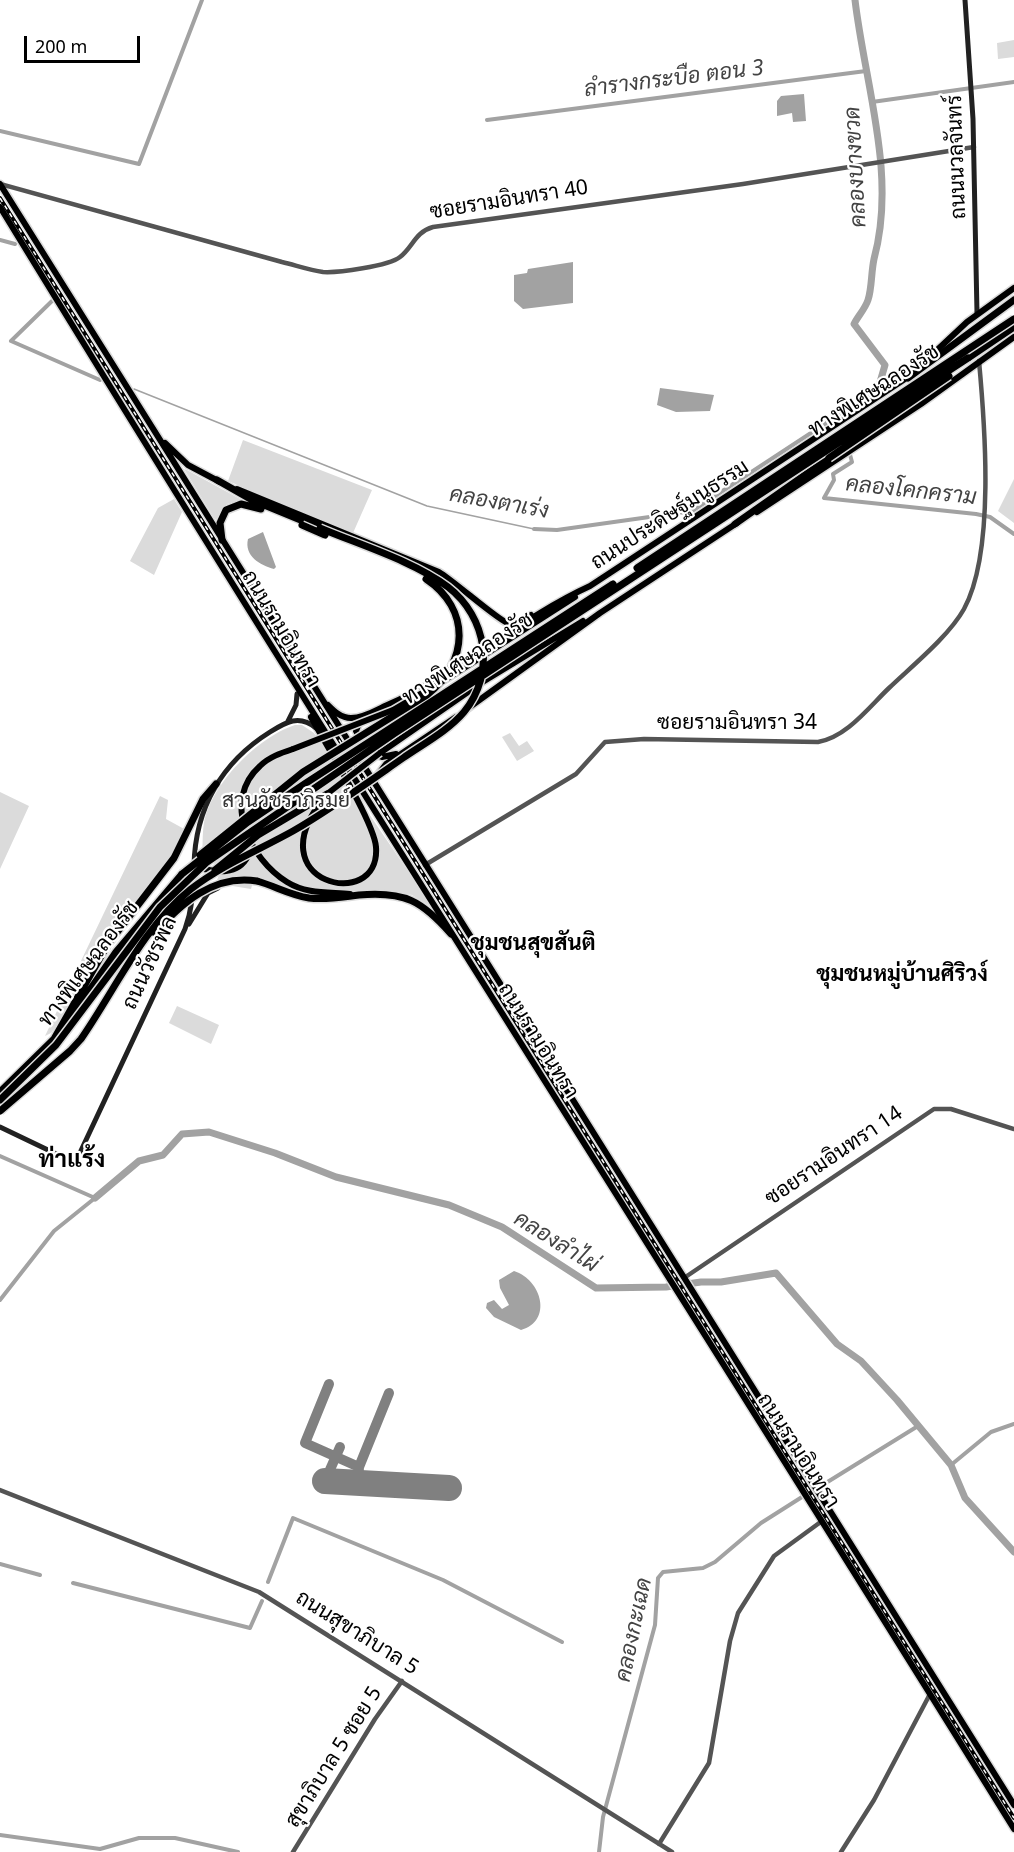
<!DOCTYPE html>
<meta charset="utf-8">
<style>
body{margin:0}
#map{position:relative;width:1014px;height:1852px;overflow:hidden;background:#fff;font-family:"Noto Sans",sans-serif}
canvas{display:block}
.scale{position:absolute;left:24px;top:36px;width:116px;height:27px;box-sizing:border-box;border:3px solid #000;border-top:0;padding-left:8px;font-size:18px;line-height:21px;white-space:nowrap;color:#000;-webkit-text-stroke:4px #fff;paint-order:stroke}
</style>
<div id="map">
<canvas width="1014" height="1852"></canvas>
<div class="scale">200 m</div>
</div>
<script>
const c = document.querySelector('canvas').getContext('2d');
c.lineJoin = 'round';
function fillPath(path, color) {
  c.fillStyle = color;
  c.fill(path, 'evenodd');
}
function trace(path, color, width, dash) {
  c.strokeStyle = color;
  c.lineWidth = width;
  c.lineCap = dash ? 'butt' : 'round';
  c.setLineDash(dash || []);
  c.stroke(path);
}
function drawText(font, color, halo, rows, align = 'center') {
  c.font = font + ' "Noto Sans",Sarabun,sans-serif';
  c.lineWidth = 4.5;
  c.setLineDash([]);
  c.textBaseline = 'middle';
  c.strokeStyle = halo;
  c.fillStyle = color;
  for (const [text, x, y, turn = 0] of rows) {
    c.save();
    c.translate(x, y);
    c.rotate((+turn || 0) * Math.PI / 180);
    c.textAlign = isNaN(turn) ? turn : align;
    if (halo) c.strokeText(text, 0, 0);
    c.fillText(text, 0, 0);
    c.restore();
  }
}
fillPath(new Path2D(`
 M 1014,40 L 1014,57 L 998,59 L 997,43 Z
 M 243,440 L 372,490 L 353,533 L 228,481 Z
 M 184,469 L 187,470 L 242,500 L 227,504 L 216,520 L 214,518 Z
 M 1014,479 L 1014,523 L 998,511 Z
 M 174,499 L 182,512 L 154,575 L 130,561 L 158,508 Z
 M 295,725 L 302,725 L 314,733 L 433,908 L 412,895 L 390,891 L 341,891 L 313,896 L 254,878 L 251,889 L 220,884 L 217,880 L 219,875 L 241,870 L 249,859 L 226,867 L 202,860 C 203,848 202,835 204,823 C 211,784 258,737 295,725 Z
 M 510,733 L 519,746 L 527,741 L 534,751 L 517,761 L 502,737 Z
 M 0,792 L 29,806 L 0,869 Z
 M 160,796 L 168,800 L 166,819 L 186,830 L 170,860 L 118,924 L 62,1019 L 51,1033 L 45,1036 Z
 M 177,1006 L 219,1025 L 211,1044 L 169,1023 Z`), '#dbdbdb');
fillPath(new Path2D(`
 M 804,94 L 806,121 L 793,122 L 792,113 L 777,116 L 777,101 L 781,96 Z
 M 573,262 L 573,303 L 523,309 L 514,301 L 514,275 L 527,273 L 528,269 Z
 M 660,388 L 714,395 L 710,411 L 676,412 L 657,405 Z
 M 263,532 L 276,567 L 274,569 C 260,565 244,556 248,539 Z
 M 514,1271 C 542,1280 553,1321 521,1330 L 494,1317 L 486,1308 L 487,1303 L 494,1300 L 502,1309 L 509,1305 L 500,1288 L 499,1280 Z`), '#a2a2a2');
trace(new Path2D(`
 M 134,389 L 427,506 L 534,529`), '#a2a2a2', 1.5);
trace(new Path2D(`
 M 872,102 L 1014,82
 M 487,120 L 866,71
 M 0,131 L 139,164 L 202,0
 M 0,240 L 15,244
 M 52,301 L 11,341 L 100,380
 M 849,451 L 852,462 L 833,474 L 834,480 L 824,498 L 976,514 L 990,517 L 1014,534
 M 534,529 L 557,530 L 692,511 L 878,389
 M 0,1156 L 95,1198 L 54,1231 L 0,1300
 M 951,1465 L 991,1432 L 1014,1424
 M 821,1486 L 918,1426
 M 0,1564 L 40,1575
 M 268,1582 L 293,1518 L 443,1580 L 562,1642
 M 73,1583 L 250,1628 L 262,1601
 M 0,1835 L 100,1849 L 139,1838 L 175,1838 L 238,1852
 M 599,1852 L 603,1817 L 655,1625 L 658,1578 L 663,1572 L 703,1568 L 715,1562 L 761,1523 L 802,1497`), '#a2a2a2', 4);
trace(new Path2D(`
 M 855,0 C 865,85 897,175 874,259 C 871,273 872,288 868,300 C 865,309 858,316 854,324 L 885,365 L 878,389
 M 95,1198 L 139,1161 L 163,1155 L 182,1134 L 209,1132 L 275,1153 L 336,1177 L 449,1205 L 502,1227 L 596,1288 L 666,1287 L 701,1282 L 721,1282 L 776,1273 L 837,1344 L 861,1361 L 897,1400 L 951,1465 L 965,1498 L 1014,1552`), '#a2a2a2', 7);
trace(new Path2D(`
 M 329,1384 L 305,1443 L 359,1467 L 389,1393
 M 325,1481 L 340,1447
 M 358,1483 L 359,1467`), '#808080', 10);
trace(new Path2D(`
 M 325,1481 L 449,1488`), '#808080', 26);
const primary = new Path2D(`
 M 0,184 L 1014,1805
 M 0,207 C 332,751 678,1287 1014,1829
 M 920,366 L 967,322 L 1014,288
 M 165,443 L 188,465 L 220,482
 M 237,489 L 439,572 C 453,580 500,622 508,623 C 516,624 524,619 531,615
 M 757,512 L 921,404 L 1014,337
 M 472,663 L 575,597
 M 328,705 C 334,711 341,718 351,718 C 363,718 375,711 385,706 C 458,675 518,619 590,586 L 911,375
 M 467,709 L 600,613 L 737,523
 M 311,717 C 325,743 374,822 376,847 C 381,914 253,883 325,797
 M 360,721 L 356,731 L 366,751 L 382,757 L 396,754
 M 293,749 C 281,753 269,757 260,766 C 221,801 250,859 287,882 C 306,894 328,892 350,894
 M 380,753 L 481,683 L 583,621
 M 376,777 L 386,764 L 456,717
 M 194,867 C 213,871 237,878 248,856 L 249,840`);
const motorway = new Path2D(`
 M 968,358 L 1014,327
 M 908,378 L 1014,300
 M 217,480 L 252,500 L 320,528
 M 735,524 L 829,458
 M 222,540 L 220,523 L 226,510 L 241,504 L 261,509
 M 257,881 C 275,886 290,895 309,898 C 327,900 342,897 359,895 C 405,891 422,901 451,934
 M 65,1026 L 116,952 L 182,874
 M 54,1039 L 108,944 L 174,858 L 203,799 L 216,784
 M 0,1092 L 56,1037`);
trace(primary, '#dbdbdb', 9);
trace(motorway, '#dbdbdb', 10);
trace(new Path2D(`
 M 0,184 L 282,262 C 295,265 309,270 323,272 C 337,273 389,266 400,257 C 413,247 415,232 433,227 L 743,184 L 974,147
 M 425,865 L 576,774 L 605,742 L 644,739 L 818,742 C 847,737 869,707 889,688 C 912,666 949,636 964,609 C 995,552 985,426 979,361
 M 684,1278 L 934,1109 L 951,1109 L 1014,1129
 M 0,1490 L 259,1592 L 672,1852
 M 659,1844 L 709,1763 L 730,1641 L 738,1613 L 774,1556 L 822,1521
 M 293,1852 L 375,1719 L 402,1681
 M 841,1852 L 874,1800 L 930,1694`), '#545454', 4.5);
trace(new Path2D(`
 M 965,0 L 973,119 L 977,313
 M 288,721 L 296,705 L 297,694
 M 189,924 L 208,893 L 218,888
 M 0,1127 L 71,1161 L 78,1157 L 185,929 C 193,907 193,889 194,866 C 195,808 222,762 270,732 C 286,722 299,714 316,728`), '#212121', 5);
trace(primary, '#000', 6);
trace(motorway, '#000', 7);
const rail = new Path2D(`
 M 0,198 L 1014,1818`);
trace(rail, '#000', 4);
trace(rail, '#fff', 1.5, [4.5]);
const primaryBridge = new Path2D(`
 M 443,681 L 472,663
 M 293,749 L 393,710 L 434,686
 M 327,794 L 380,753`);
const motorwayBridge = new Path2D(`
 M 829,458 L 949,376
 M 302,525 L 325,535
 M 637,568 L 1014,319
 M 200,855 L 303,772 L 427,695 C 469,662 471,609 426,579
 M 215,870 L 258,835 L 327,794
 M 182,874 L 248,822 L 306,783 L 613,584
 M 155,933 C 181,903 214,874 257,881
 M 0,1100 L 56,1045 L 160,907 L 207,862 L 395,733 L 968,358
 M 0,1111 L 70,1051 L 81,1039 C 115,990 143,927 191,889 C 222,865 259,850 293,831 C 331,809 367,783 403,758 C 423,744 448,731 464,712 C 496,673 487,617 448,587 C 413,561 360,545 320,528`);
trace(primaryBridge, '#dbdbdb', 9, []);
trace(motorwayBridge, '#dbdbdb', 10, []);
trace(primaryBridge, '#000', 6);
trace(motorwayBridge, '#000', 7);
drawText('21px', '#000', '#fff', [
 ["ถนนนวลจันทร์",957,157,-92],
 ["ซอยรามอินทรา 40",509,200,-9],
 ["ทางพิเศษฉลองรัช",874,391,-33],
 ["ถนนประดิษฐ์มนูธรรม",670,515,-33],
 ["ถนนรามอินทรา",281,629,59],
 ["ทางพิเศษฉลองรัช",468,659,-33],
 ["ซอยรามอินทรา 34",737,723],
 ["ถนนวัชรพล",150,963,-65],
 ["ทางพิเศษฉลองรัช",89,964,-53],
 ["ถนนรามอินทรา",538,1041,58],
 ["ซอยรามอินทรา 14",834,1156,-34],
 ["ถนนรามอินทรา",798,1451,57],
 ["ถนนสุขาภิบาล 5",357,1633,32],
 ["สุขาภิบาล 5 ซอย 5",334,1757,-58]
]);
drawText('21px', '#323232', '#fff', [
 ["สวนวัชราภิรมย์",286,801]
]);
drawText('italic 22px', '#434343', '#fff', [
 ["ลำรางกระบือ ตอน 3",674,79,-7],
 ["คลองบางขวด",856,167,-93],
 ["คลองโคกคราม",911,491,6],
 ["คลองตาเร่ง",499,503,10],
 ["คลองลำไผ่",556,1242,32],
 ["คลองกะเฉด",634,1630,-78]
]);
drawText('bold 22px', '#000', '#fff', [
 ["ชุมชนสุขสันติ",533,944],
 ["ชุมชนหมู่บ้านศิริวง์",902,975]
]);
drawText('bold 24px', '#000', '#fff', [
 ["ท่าแร้ง",72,1160]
]);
</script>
